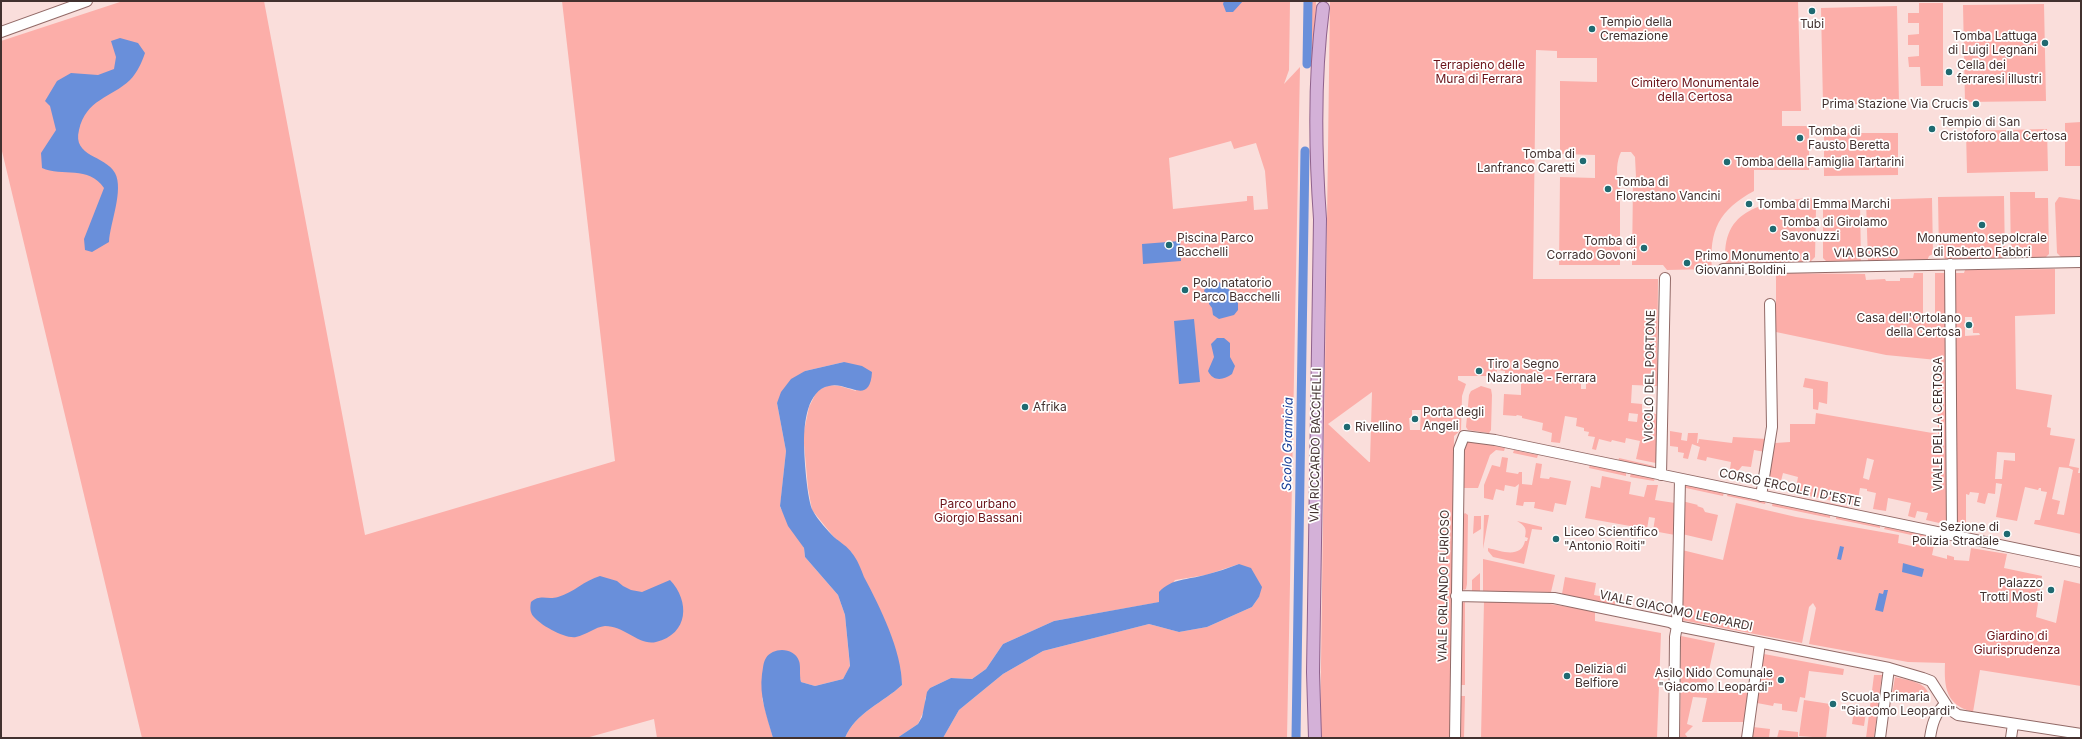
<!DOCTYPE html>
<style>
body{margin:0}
#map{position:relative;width:2082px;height:739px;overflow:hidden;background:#fadedb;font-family:Inter,sans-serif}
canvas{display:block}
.frame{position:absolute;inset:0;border:2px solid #42312f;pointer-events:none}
</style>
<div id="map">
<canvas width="2082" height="739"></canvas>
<div class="frame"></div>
</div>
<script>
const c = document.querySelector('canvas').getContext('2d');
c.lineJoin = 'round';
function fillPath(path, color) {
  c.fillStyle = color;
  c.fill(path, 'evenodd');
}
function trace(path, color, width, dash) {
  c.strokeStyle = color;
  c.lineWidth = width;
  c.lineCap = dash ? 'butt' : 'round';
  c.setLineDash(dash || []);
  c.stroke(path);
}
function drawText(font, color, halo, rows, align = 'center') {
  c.font = font + ' Inter,sans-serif';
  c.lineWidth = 3.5;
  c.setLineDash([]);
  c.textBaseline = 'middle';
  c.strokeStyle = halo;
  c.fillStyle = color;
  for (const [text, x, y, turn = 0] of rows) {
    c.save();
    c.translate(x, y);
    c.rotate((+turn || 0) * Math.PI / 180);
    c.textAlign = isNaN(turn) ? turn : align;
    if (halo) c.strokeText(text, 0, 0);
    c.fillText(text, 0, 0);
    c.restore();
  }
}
fillPath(new Path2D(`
 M 123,1 L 264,1 L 365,535 L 615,461 L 562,1 L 1290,1 L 1289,70 L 1284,84 L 1300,67 L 1287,738 L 943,738 L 959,710 L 1003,674 L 1043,651 L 1149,624 L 1179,632 L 1207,627 L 1252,607 L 1259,597 L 1239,564 L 1206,575 L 1175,580 L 1160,602 L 1054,621 L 1003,644 L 986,669 L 972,679 L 951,678 L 930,688 L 925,699 L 925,708 L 918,724 L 897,738 L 845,738 C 855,713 884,702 902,685 L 900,667 L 852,553 L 833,536 L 812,510 L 808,488 L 804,444 L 804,431 L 809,407 L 817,391 L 829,385 L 840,386 L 856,391 L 844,362 L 805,371 L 777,403 L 786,451 L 780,507 L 804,548 L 805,557 L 838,595 L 845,615 L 850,667 L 843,679 L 815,686 L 801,682 L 799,673 L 799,661 L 762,698 L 773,738 L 657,738 L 654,719 L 586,738 L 142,738 L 1,147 L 1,41 ZM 1231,141 L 1234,149 L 1256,143 L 1265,171 L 1268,209 L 1254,210 L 1253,196 L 1247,196 L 1247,201 L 1173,209 L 1169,158 Z
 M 1311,1 L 1316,1 L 1315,59 L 1310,64 Z
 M 1330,1 L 1798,1 L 1801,111 L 1782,111 L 1782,126 L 1809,126 L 1809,170 L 1754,170 L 1754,191 C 1719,210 1709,230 1712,269 L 1667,270 L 1663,265 L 1632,265 L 1633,181 L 1636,177 L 1635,157 L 1631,152 L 1621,152 C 1617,160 1615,175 1620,182 L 1620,265 L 1559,265 L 1560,177 L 1595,178 L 1595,155 L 1560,154 L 1560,81 L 1597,82 L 1597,58 L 1557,58 L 1557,51 L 1536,50 L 1533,279 L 1658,279 L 1657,386 L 1632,385 L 1631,403 L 1642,404 L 1642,413 L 1656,414 L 1656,463 L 1636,459 L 1640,441 L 1626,438 L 1625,443 L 1612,440 L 1611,442 L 1599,439 L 1596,450 L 1592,449 L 1595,437 L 1588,436 L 1589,432 L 1584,431 L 1584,428 L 1576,426 L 1577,418 L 1565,416 L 1560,443 L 1551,442 L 1552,433 L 1542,430 L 1543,423 L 1522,418 L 1522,416 L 1517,415 L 1516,416 L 1503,415 L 1504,394 L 1521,395 L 1521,377 L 1505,376 L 1505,371 L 1497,370 L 1496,376 L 1458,376 L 1458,380 L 1466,384 L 1462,396 L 1461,430 L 1454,436 L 1451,738 L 1320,738 ZM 1581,375 L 1586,375 L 1586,389 L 1581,389 ZM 1372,392 L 1370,462 L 1369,462 L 1328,424 ZM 1412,410 L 1421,410 L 1420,430 L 1410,430 L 1409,418 L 1412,418 ZM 1629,413 L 1638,414 L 1637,422 L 1628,421 Z
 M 1919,3 L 1943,3 L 1943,86 L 1921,86 L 1920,67 L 1909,67 L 1908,57 L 1919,56 L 1919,45 L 1908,45 L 1908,35 L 1919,34 L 1919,23 L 1908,23 L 1908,13 L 1919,13 Z
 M 2044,4 L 2046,101 L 1965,102 L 1963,5 Z
 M 1897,6 L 1899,103 L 1823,105 L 1821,8 Z
 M 2081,122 L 2081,166 L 2065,166 L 2065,123 Z
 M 2047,129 L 2048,171 L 1967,173 L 1966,131 Z
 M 1824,133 L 1898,133 L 1898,175 L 1824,176 Z
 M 2010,192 L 2035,192 L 2035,198 L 2048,198 L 2049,254 L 2044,259 L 2011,260 Z
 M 2004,196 L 2005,259 L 1946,261 L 1943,255 L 1939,254 L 1938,197 Z
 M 2059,197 L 2081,200 L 2081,258 L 2062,258 L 2057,253 L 2055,203 Z
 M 1811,198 L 1816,209 L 1815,257 L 1810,262 L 1726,265 C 1719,207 1767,201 1811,198 Z
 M 1932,198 L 1933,254 L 1929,256 L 1927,261 L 1868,262 L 1866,200 Z
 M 1860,200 L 1861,263 L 1828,263 L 1823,258 L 1823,207 L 1825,203 L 1830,201 Z
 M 2055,269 L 2055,314 L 2015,316 L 2016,389 L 2052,395 L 2047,427 L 2051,428 L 2050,435 L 2075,439 L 2069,466 L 2079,468 L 2078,473 L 2081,473 L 2081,534 L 2034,524 L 2035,520 L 2040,520 L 2047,492 L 2041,491 L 2041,488 L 2039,488 L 2038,490 L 2025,487 L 2017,521 L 1996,517 L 2002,484 L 1996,483 L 1995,494 L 1988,493 L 1985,504 L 1977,502 L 1979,493 L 1970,492 L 1969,495 L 1966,494 L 1966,530 L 1955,527 L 1953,273 L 1964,273 L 1965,270 ZM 1965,317 L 1972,317 L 1973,333 L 1979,333 L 1980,335 L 1965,336 ZM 1997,452 L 2015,453 L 2015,461 L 2004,460 L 2002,479 L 1995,479 ZM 2059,467 L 2069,468 L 2073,470 L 2064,515 L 2057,514 L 2060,501 L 2052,499 Z
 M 1776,273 L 1865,274 L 1866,280 L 1885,279 L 1886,281 L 1900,281 L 1900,278 L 1913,278 L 1914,273 L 1923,273 L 1923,316 L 1935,316 L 1935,273 L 1947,273 L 1948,525 L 1926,520 L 1928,513 L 1917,511 L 1915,518 L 1908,516 L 1911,503 L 1888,498 L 1886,511 L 1873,509 L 1876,493 L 1867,491 L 1867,489 L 1860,488 L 1857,506 L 1795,493 L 1798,477 L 1783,473 L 1781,481 L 1777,481 L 1776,488 L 1767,486 L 1775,443 L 1790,442 L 1790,424 L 1815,424 L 1816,413 L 1938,434 L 1937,360 L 1886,355 L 1776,332 ZM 1867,458 L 1874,460 L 1869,480 L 1863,478 Z
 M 1805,378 L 1828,382 L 1827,404 L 1819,402 L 1818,410 L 1813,409 L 1813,389 L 1803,387 Z
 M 1481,386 L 1491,389 L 1492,395 L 1491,430 L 1489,433 L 1468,430 L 1466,427 L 1469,395 L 1471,391 Z
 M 1670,431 L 1682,433 L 1681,440 L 1687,441 L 1688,433 L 1698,433 L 1697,443 L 1698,443 L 1699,439 L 1732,443 L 1733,437 L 1767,439 L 1765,452 L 1754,450 L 1751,467 L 1742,466 L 1738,471 L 1730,469 L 1731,462 L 1707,457 L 1706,461 L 1697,459 L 1700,447 L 1692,444 L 1688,459 L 1683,458 L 1684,453 L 1678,452 L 1678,447 L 1670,446 Z
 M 1470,440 L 1505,448 L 1504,451 L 1496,450 L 1490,455 L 1478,488 L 1463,488 L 1465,445 Z
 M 1514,450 L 1538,455 L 1537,458 L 1513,453 Z
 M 1502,457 L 1508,458 L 1506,472 L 1518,474 L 1519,472 L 1522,472 L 1522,484 L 1532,485 L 1536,463 L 1542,464 L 1540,478 L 1549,479 L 1550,477 L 1571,481 L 1566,505 L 1555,503 L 1553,512 L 1534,508 L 1535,502 L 1524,502 L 1523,506 L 1516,505 L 1519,484 L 1515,487 L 1505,485 L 1504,491 L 1496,489 L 1493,500 L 1484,498 L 1484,485 L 1492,465 L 1500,467 Z
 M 1619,458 L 1654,466 L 1653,469 L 1618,462 Z
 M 1590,465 L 1626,472 L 1626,476 L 1589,468 Z
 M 1631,473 L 1655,478 L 1654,481 L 1630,477 Z
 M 1602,476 L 1631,482 L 1629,494 L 1644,497 L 1647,485 L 1658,485 L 1655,500 L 1675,503 L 1675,535 L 1653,531 L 1655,518 L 1649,517 L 1647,529 L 1585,518 L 1591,486 L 1600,488 Z
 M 1686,484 L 1724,492 L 1723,496 L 1686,488 Z
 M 1728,493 L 1766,501 L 1765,504 L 1727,496 Z
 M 1799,497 L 1849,507 L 1849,510 L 1798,500 Z
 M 1682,501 L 1698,505 L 1697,506 L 1703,508 L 1705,512 L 1718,515 L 1712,541 L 1682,534 Z
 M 1773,502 L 1830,515 L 1830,518 L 1772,506 Z
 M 1736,503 L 1796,517 L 1899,535 L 1898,543 L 1911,546 L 1912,543 L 1927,546 L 1928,541 L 1935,541 L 1932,555 L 1947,559 L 1947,555 L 1954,557 L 1954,560 L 1969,561 L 1971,548 L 2007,554 L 2004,568 L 2042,576 L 2036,617 L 2056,623 L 2064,580 L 2081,584 L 2081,686 L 1980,670 L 1973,712 C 1946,705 1944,688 1945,663 L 1908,662 L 1809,644 L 1816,608 L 1813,603 L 1809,607 L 1802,643 L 1681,620 L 1682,550 L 1723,560 Z
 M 1465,513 L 1468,515 L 1467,584 L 1466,589 L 1464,590 L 1462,588 L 1463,515 Z
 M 1484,515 L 1489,515 L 1483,549 Z
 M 1474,516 L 1481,516 L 1481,529 L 1473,534 Z
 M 1836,516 L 1880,525 L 1880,528 L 1836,519 Z
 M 1517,521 L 1542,527 L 1542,530 L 1532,529 L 1524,564 L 1493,557 L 1488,551 L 1488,548 C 1501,551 1521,559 1525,541 L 1527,541 L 1528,538 L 1525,537 C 1527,528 1525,526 1517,521 Z
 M 1885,527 L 1935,537 L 1934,540 L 1884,529 Z
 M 1483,559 L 1555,575 L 1551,592 L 1483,591 Z
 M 1480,573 L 1480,593 L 1472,592 L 1472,580 Z
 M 1565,577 L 1596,583 L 1594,595 L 1616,599 L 1615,605 L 1562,594 Z
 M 1484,601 L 1550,604 L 1595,611 L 1595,621 L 1661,633 L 1657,738 L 1481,738 Z
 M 1465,602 L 1465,685 L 1460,685 L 1462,603 Z
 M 1681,636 L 1715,643 L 1704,693 L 1748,693 L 1745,722 L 1702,722 L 1707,698 L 1693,697 L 1687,724 L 1693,726 L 1685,734 L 1688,738 L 1680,738 Z
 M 1764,654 L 1844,669 L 1843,675 L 1809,671 L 1805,698 L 1800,697 L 1797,712 L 1782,710 L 1782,704 L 1774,703 L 1773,706 L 1757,703 Z
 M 1874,675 L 1882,675 L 1874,738 L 1866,738 Z
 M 1895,677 C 1909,681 1929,681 1930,700 L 1892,695 Z
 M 1460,696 L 1465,696 L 1464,738 L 1460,738 Z
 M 1804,700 L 1830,704 L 1826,738 L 1799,736 Z
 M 1854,710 L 1866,712 L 1864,726 L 1852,724 Z
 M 1753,727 L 1770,729 L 1769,738 L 1752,738 Z
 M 1779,730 L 1798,732 L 1798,738 L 1777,738 Z`), '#fcaea9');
fillPath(new Path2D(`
 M 1224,1 L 1243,1 L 1233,12 L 1226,12 L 1223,4 Z
 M 120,38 L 138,43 L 145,53 C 142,62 137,73 130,80 C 111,98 86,99 79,130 C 72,157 105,155 115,173 C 124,190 110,223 109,242 L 92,252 L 85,250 L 84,239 L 104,188 C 89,165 62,177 42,168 L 41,153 L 56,130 L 50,106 L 45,101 L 57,81 L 71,73 L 98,75 L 114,69 L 116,57 L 111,41 Z
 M 1180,241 L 1181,261 L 1143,264 L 1142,244 Z
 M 1215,279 L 1231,291 L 1232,297 L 1238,303 L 1238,310 L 1234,315 L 1219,319 L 1213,315 L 1212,308 L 1209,304 L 1209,298 L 1204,291 L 1206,286 Z
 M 1194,319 L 1200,382 L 1179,384 L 1174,321 Z
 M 1217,338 L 1224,338 L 1230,343 L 1230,357 L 1235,366 L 1232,374 C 1224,380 1213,382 1208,371 L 1214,357 L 1211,344 Z
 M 844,362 L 862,366 L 872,372 C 870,407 847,381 829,386 C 807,390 804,424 804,442 C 804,455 807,501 813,511 C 818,520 827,530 834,537 C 840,542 848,547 852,553 C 857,559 861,569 864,577 C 880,607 902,651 902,685 C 884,702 855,713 845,738 L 773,738 C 767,717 759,696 762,674 C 763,670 763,662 766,658 C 773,647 794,647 799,661 C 801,666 799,675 801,682 L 815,686 L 843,679 L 850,666 L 845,615 L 838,595 L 805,557 L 804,548 L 788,526 L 780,506 L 786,451 L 777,403 L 781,392 L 791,379 L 805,371 Z
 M 1840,546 L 1844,547 L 1841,560 L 1837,559 Z
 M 1903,563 L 1924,569 L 1922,577 L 1902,572 Z
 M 1239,564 L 1251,568 L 1262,587 L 1259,597 L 1252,607 L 1207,627 L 1179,632 L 1149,624 L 1043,651 L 1003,674 L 959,710 L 943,738 L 897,738 L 918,724 L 922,717 L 927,692 L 930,688 L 951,678 L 972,679 L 986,669 L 1003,644 L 1054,621 L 1159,602 L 1159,592 C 1172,578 1188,580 1205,575 C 1217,572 1228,568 1239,564 Z
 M 600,576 L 617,581 L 623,586 L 631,590 L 642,592 L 670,580 C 690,601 689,634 656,642 C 639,646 625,626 605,626 C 595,627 586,635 576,637 C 565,639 540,625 533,616 C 530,612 530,607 531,602 C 540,594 547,600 558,597 C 573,593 585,580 600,576 Z
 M 1884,590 L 1888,590 L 1883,612 L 1875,610 L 1879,593 L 1883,594 Z`), '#698fda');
trace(new Path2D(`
 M 1307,64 L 1308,1
 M 1296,738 L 1305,151`), '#698fda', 9);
const minor = new Path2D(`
 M 1,32 L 87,1
 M 1950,264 L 1952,535
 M 1723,269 L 2081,262
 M 1661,475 L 1665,278
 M 1761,496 L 1772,427 L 1770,304
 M 1456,596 L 1554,598 L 1670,622 L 1677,626 L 1889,668 L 1923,678 L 1931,681 L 1949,709 L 1958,715 L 2081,734
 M 1455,738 L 1459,449 L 1464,436 L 1495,440 L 2081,562
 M 1674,738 L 1675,637 L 1677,626 L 1680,479
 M 1747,738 L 1760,643
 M 1880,738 L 1889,668
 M 1930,738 C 1932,724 1935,714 1945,704
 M 2011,738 L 2013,724`);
const major = new Path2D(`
 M 1315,738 L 1313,672 L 1320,219 C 1315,149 1314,77 1323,8`);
trace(minor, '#926a67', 12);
trace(major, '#8f628c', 14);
trace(minor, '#fff', 10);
trace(major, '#d4b1d8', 12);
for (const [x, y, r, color] of [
 [1812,11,4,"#1f6a71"],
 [1592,29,4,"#1f6a71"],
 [2045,43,4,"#1f6a71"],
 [1949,72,4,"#1f6a71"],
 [1976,104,4,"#1f6a71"],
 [1932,129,4,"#1f6a71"],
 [1800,138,4,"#1f6a71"],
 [1583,161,4,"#1f6a71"],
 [1727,162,4,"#1f6a71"],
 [1608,189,4,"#1f6a71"],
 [1749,204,4,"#1f6a71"],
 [1982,225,4,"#1f6a71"],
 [1773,229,4,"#1f6a71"],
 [1169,245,4,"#1f6a71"],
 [1644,248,4,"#1f6a71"],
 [1687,263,4,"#1f6a71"],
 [1185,290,4,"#1f6a71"],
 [1969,325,4,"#1f6a71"],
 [1479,371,4,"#1f6a71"],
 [1025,407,4,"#1f6a71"],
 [1415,419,4,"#1f6a71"],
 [1347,427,4,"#1f6a71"],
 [2007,534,4,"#1f6a71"],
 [1556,539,4,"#1f6a71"],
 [2051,590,4,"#1f6a71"],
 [1567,676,4,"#1f6a71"],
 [1781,680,4,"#1f6a71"],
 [1833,704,4,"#1f6a71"]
]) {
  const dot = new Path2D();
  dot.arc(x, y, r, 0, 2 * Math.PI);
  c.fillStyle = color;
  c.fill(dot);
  trace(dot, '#fff', 1.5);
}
drawText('12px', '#42312f', '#fff', [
 ["Tempio della",1600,22],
 ["Cremazione",1600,36],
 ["Tubi",1812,24,"center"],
 ["Tomba Lattuga",2037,36,"right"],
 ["di Luigi Legnani",2037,50,"right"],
 ["Cella dei",1957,65],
 ["ferraresi illustri",1957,79],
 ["Prima Stazione Via Crucis",1968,104,"right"],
 ["Tempio di San",1940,122],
 ["Cristoforo alla Certosa",1940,136],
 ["Tomba di",1808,131],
 ["Fausto Beretta",1808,145],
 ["Tomba di",1575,154,"right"],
 ["Lanfranco Caretti",1575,168,"right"],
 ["Tomba della Famiglia Tartarini",1735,162],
 ["Tomba di",1616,182],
 ["Florestano Vancini",1616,196],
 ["Tomba di Emma Marchi",1757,204],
 ["Tomba di Girolamo",1781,222],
 ["Savonuzzi",1781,236],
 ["Piscina Parco",1177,238],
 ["Bacchelli",1177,252],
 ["Monumento sepolcrale",1982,238,"center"],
 ["di Roberto Fabbri",1982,252,"center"],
 ["Tomba di",1636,241,"right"],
 ["Corrado Govoni",1636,255,"right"],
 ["Primo Monumento a",1695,256],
 ["Giovanni Boldini",1695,270],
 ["Polo natatorio",1193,283],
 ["Parco Bacchelli",1193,297],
 ["Casa dell'Ortolano",1961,318,"right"],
 ["della Certosa",1961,332,"right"],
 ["Tiro a Segno",1487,364],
 ["Nazionale - Ferrara",1487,378],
 ["Afrika",1033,407],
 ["Porta degli",1423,412],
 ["Angeli",1423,426],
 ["Rivellino",1355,427],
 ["Sezione di",1999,527,"right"],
 ["Polizia Stradale",1999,541,"right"],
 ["Liceo Scientifico",1564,532],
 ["\"Antonio Roiti\"",1564,546],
 ["Palazzo",2043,583,"right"],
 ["Trotti Mosti",2043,597,"right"],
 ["Delizia di",1575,669],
 ["Belfiore",1575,683],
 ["Asilo Nido Comunale",1773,673,"right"],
 ["\"Giacomo Leopardi\"",1773,687,"right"],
 ["Scuola Primaria",1841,697],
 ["\"Giacomo Leopardi\"",1841,711]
], 'left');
drawText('12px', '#6a1218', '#fff', [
 ["Terrapieno delle",1479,65],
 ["Mura di Ferrara",1479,79],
 ["Cimitero Monumentale",1695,83],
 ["della Certosa",1695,97],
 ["Parco urbano",978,504],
 ["Giorgio Bassani",978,518],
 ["Giardino di",2017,636],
 ["Giurisprudenza",2017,650]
]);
drawText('12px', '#42312f', '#fff', [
 ["VIA BORSO",1866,253,-1],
 ["VICOLO DEL PORTONE",1650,376,-89],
 ["VIALE DELLA CERTOSA",1938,424,-90],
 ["VIA RICCARDO BACCHELLI",1316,445,-89],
 ["CORSO ERCOLE I D'ESTE",1790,488,12],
 ["VIALE ORLANDO FURIOSO",1444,586,-89],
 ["VIALE GIACOMO LEOPARDI",1676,611,12]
]);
drawText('italic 13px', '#1a4098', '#fff', [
 ["Scolo Gramicia",1288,444,-89]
]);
</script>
